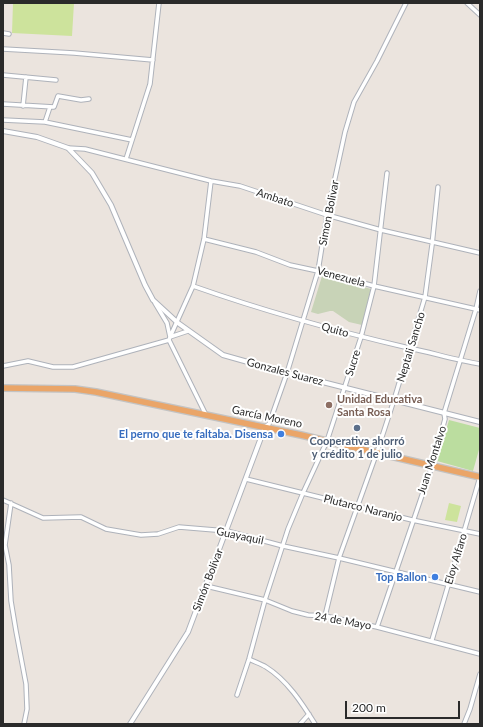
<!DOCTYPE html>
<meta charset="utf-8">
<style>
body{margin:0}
#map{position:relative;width:483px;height:727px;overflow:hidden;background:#ebe4de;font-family:Lato,sans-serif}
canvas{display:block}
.frame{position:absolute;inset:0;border:4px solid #2a2a2a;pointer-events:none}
.scale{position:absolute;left:345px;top:701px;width:115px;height:18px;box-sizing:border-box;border:2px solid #2a2a2a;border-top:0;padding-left:5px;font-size:12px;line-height:14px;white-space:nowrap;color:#2a2a2a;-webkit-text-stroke:3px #fff;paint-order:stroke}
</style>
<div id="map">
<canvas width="483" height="727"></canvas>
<div class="frame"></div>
<div class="scale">200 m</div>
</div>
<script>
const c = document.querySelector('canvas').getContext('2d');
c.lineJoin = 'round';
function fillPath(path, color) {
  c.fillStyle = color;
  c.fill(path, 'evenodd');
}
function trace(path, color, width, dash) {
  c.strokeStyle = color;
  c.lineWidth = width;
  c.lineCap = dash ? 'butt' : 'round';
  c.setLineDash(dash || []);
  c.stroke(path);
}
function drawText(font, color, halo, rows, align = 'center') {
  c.font = font + ' Lato,sans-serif';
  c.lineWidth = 4;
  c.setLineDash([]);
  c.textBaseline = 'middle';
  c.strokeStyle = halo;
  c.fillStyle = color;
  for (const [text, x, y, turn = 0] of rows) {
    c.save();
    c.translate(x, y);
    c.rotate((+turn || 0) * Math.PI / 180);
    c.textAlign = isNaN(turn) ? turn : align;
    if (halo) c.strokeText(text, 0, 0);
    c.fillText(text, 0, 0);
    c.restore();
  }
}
fillPath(new Path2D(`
 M 449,420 L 480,428 L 480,446 L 473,471 L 437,461 Z`), '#bbdd9f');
fillPath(new Path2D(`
 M 324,275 L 371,289 L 362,325 L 349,322 L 333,311 L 330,311 L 318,314 L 311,312 L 322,276 Z`), '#c8d3b7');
fillPath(new Path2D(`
 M 13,3 L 74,3 L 72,36 L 12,33 Z
 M 449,503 L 461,506 L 457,522 L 445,520 Z`), '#cde39c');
const minor = new Path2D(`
 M 467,3 L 480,15
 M 3,33 L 9,34
 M 3,49 L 74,53 L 153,60
 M 3,75 L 56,80
 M 3,104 L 54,107 L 58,96 L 81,100 L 89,99
 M 23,106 L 26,77
 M 3,120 L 45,122 L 132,140
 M 45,122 L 50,107
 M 68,148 L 85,149 L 211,181 L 240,186 L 327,215 L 381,230 L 480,253
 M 126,159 L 150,84 L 159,3
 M 204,239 L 256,252 L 290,265 L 318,271 L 374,286 L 480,310
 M 193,286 C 264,311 336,331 409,348 C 433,353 456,360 480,364
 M 155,303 L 167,323 L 170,337 L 169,340 L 206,415
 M 170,337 L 193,286 L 204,239 L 211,181
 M 170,337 L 188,331
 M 3,366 L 28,361 L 53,367 L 73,367 L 169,340
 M 265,427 L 269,424 L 287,373 L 318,271 L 327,215 L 345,132 L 354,102 L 377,61 L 406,3
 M 246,479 L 412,520 L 480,534
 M 3,500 L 43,518 L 81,517 L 106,529 L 141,535 L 158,534 L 179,527 L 227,531 L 283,546 L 339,558 L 480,592
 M 5,545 L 9,565 L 11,601 L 16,631 L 26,684 L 27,709 L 24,724
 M 3,547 L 5,545 L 11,503
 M 206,586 L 265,600 L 292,611 L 308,615 L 325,616 L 377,627 L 480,654
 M 325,616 L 339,558 L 377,452 L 394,400 L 425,297 L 432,245 L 438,187
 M 377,627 L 432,466 L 445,419 L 444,413 L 476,309 L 480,291
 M 432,640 L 480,477
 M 249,659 C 255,662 261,664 266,667 C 287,680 302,703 315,724
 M 237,695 L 249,659 L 265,600 L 288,529 L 303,493 L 327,441 L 361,337 L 374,286 L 387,173
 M 300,724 L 309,714
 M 464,724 L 470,709 L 480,674`);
const tertiary = new Path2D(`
 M 3,131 L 37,137 L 68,148 L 92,173 L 111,205 L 145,285 L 153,300 L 178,323 L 223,355 L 287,373 L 480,422
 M 130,724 L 188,632 L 265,427`);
const trunk = new Path2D(`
 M 3,388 L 75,389 L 96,392 L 301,435 L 480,477`);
trace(minor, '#aeb2ba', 5.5);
trace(tertiary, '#aeb2ba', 6);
trace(trunk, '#c3c3c3', 8);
trace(minor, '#fff', 3.5);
trace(tertiary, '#fff', 4);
trace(trunk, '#eaa568', 5.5);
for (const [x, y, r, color] of [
 [329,405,4,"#8d6e63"],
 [357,428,4,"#5c6f8a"],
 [281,434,4,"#3f7fe0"],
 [435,577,4,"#3f7fe0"]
]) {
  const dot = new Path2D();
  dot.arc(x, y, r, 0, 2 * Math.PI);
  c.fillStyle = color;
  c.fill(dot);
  trace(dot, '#fff', 1.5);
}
drawText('11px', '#2a2a2a', '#fff', [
 ["Ambato",275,198,18],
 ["Simon Bolivar",329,213,-79],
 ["Venezuela",341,277,15],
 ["Quito",335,330,15],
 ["Neptali Sancho",411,347,-73],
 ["Sucre",353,363,-72],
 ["Gonzales Suarez",285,372,15],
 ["García Moreno",267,417,12],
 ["Juan Montalvo",432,460,-72],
 ["Plutarco Naranjo",363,508,14],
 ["Guayaquil",240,536,12],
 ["Eloy Alfaro",456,559,-73],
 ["Simón Bolívar",208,580,-69],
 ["24 de Mayo",343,621,10]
]);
drawText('bold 11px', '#785e54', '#fff', [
 ["Unidad Educativa",337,399],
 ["Santa Rosa",337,412]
], 'left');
drawText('bold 11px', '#366cbe', '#fff', [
 ["El perno que te faltaba. Disensa",273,434],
 ["Top Ballon",427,577]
], 'right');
drawText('bold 11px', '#4e5e75', '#fff', [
 ["Cooperativa ahorró",357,441],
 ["y crédito 1 de julio",357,454]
]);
</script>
